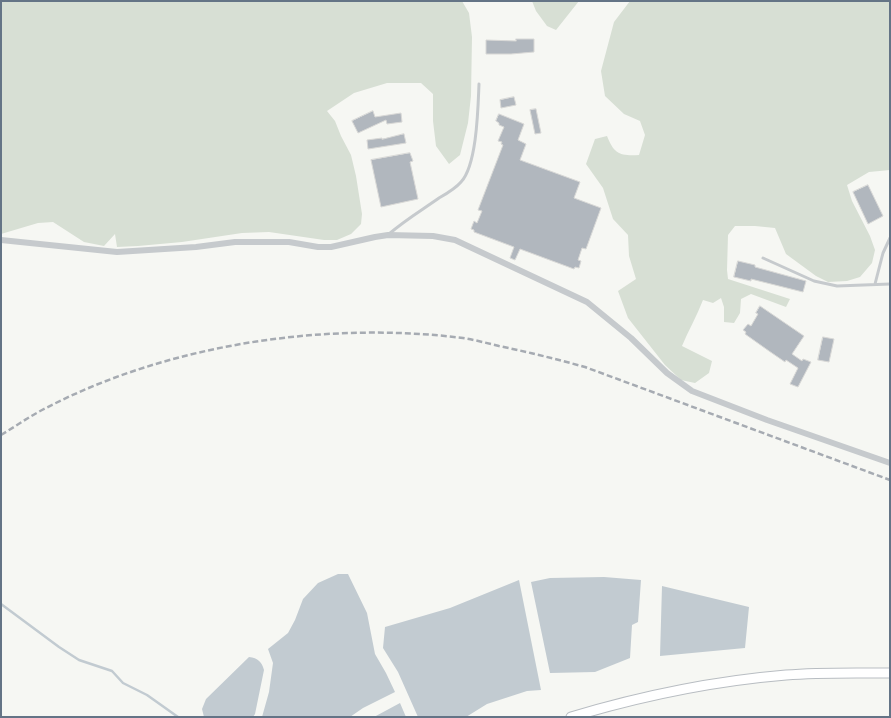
<!DOCTYPE html>
<style>
body{margin:0}
#map{position:relative;width:891px;height:718px;overflow:hidden;background:#f6f7f3;font-family:"Noto Sans",sans-serif}
canvas{display:block}
.frame{position:absolute;inset:0;border:2px solid #647486;pointer-events:none}
</style>
<div id="map">
<canvas width="891" height="718"></canvas>
<div class="frame"></div>
</div>
<script>
const c = document.querySelector('canvas').getContext('2d');
c.lineJoin = 'round';
function fillPath(path, color) {
  c.fillStyle = color;
  c.fill(path, 'evenodd');
}
function trace(path, color, width, dash) {
  c.strokeStyle = color;
  c.lineWidth = width;
  c.lineCap = dash ? 'butt' : 'round';
  c.setLineDash(dash || []);
  c.stroke(path);
}
fillPath(new Path2D(`
 M 1,1 L 462,1 L 469,13 L 472,37 L 471,96 L 468,123 L 460,155 L 449,164 L 436,146 L 433,121 L 433,94 L 421,83 L 387,83 L 354,93 L 327,111 L 335,121 L 341,136 L 351,155 L 356,176 L 362,214 L 361,224 L 351,234 L 337,240 L 324,240 L 269,232 L 242,233 L 182,242 L 138,246 L 117,247 L 115,234 L 104,246 L 84,242 L 53,222 L 38,223 L 1,234 Z
 M 532,1 L 579,1 L 556,30 L 547,26 L 536,11 Z
 M 630,1 L 890,1 L 890,170 L 869,172 L 847,185 L 852,201 L 870,236 L 875,250 L 872,263 L 860,277 L 847,281 L 828,282 L 816,276 L 786,254 L 775,228 L 755,226 L 735,226 L 728,235 L 727,270 L 728,279 L 790,299 L 786,307 L 751,294 L 741,299 L 740,313 L 734,323 L 724,322 L 724,307 L 721,298 L 713,303 L 703,300 C 697,316 688,331 682,346 L 712,361 L 709,373 L 695,383 L 681,380 L 665,365 L 628,318 L 618,291 L 636,279 L 629,256 L 628,235 L 613,219 L 603,188 L 586,164 L 595,139 L 607,136 C 614,154 620,156 639,155 L 645,135 L 640,121 L 624,114 L 605,96 L 601,71 L 614,22 Z`), '#d7dfd4');
fillPath(new Path2D(`
 M 338,574 L 348,574 L 367,613 L 375,654 L 386,673 L 395,692 L 363,708 L 350,717 L 262,717 L 269,692 L 273,663 L 268,649 L 288,633 L 295,620 L 303,599 L 318,583 Z
 M 604,577 L 641,580 L 638,622 L 632,625 L 630,658 L 595,672 L 550,673 L 531,582 L 550,578 Z
 M 519,580 L 541,690 L 527,691 L 487,704 L 466,717 L 418,717 L 398,672 L 383,648 L 385,627 L 450,608 Z
 M 662,586 L 749,607 L 745,648 L 660,656 Z
 M 249,657 C 258,658 262,662 264,670 L 255,714 L 253,717 L 204,717 L 202,709 L 206,699 Z
 M 400,703 L 406,717 L 374,717 Z`), '#c2cbd1');
trace(new Path2D(`
 M 1,604 L 59,647 L 79,660 L 112,671 L 123,683 L 147,695 L 178,717`), '#c2cbd1', 2.5);
const building = new Path2D(`
 M 516,39 L 534,39 L 534,52 L 511,54 L 486,54 L 486,40 L 516,41 Z
 M 514,97 L 516,105 L 501,108 L 500,100 Z
 M 536,109 L 541,133 L 535,134 L 530,110 Z
 M 373,111 L 375,117 L 401,113 L 402,122 L 387,124 L 386,120 L 358,133 L 352,121 Z
 M 499,114 L 524,124 L 518,140 L 526,144 L 520,160 L 580,182 L 574,198 L 601,208 L 586,249 L 582,248 L 578,260 L 581,261 L 579,268 L 575,267 L 574,269 L 520,249 L 515,260 L 510,258 L 514,247 L 474,232 L 474,230 L 471,229 L 474,221 L 477,223 L 482,211 L 478,210 L 503,145 L 501,144 L 502,142 L 498,141 L 504,127 L 499,125 L 499,123 L 496,121 Z
 M 404,134 L 406,143 L 368,149 L 367,140 L 382,138 L 382,139 Z
 M 410,153 L 413,161 L 410,162 L 418,199 L 381,207 L 371,160 Z
 M 868,185 L 883,216 L 868,224 L 853,192 Z
 M 738,261 L 755,265 L 755,267 L 806,281 L 803,292 L 751,279 L 751,281 L 734,277 Z
 M 760,306 L 804,336 L 792,354 L 802,361 L 803,359 L 811,362 L 798,387 L 790,384 L 798,368 L 786,360 L 785,362 L 769,351 L 745,334 L 746,332 L 743,330 L 748,324 L 751,326 L 758,314 L 756,313 Z
 M 823,337 L 834,339 L 829,362 L 818,360 Z`);
fillPath(building, '#b1b7be');
trace(building, '#d8d8d6', 1);
const secondary = new Path2D(`
 M 571,717 C 641,696 714,681 786,675 C 821,672 856,673 890,673`);
trace(secondary, '#b8bdc2', 11);
trace(new Path2D(`
 M 389,234 C 405,220 422,210 439,198 C 446,194 455,189 461,182 C 477,165 478,108 479,84
 M 763,258 L 814,281 L 837,286 L 890,284
 M 875,284 L 883,253 L 890,238`), '#c6cacd', 3);
trace(new Path2D(`
 M 1,240 L 117,252 L 196,247 L 235,242 L 289,242 L 318,247 L 331,247 L 375,237 L 388,235 L 433,236 L 455,240 L 587,302 L 631,338 L 667,373 L 692,391 L 767,420 L 890,463`), '#c6cacd', 6);
trace(secondary, '#fff', 9);
trace(new Path2D(`
 M 1,435 C 16,426 30,416 46,408 C 169,344 326,321 463,338 C 475,340 487,343 499,346 C 528,352 556,359 585,367 L 890,480`), '#a6abb2', 2.5, [6, 3]);
</script>
